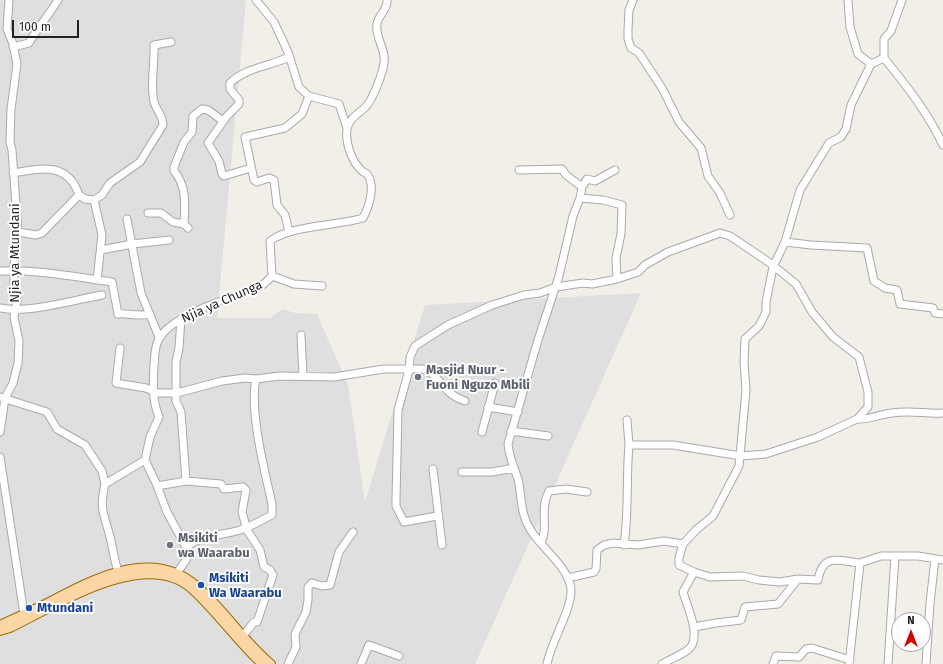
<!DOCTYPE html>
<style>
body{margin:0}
#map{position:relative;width:943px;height:664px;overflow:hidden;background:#f2efe9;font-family:"Fira Sans",sans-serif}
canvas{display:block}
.north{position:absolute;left:891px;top:612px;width:40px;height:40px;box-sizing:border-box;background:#fff;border:1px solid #a7a7a7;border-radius:50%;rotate:0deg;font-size:11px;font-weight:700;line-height:16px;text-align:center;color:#222}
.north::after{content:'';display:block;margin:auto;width:14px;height:18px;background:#d40000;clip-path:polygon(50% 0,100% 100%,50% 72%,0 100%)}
.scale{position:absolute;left:12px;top:20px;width:67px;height:18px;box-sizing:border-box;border:2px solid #222;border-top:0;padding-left:5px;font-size:12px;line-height:14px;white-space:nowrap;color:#222;-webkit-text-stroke:3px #fff;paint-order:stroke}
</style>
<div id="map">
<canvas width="943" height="664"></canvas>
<div class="north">N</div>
<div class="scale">100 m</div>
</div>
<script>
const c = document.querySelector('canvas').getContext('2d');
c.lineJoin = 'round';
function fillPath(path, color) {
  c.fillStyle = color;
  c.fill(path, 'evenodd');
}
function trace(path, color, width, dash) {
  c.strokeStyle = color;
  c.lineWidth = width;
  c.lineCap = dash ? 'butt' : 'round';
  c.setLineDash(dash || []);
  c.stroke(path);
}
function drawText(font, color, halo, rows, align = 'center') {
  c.font = font + ' "Fira Sans",sans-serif';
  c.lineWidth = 4;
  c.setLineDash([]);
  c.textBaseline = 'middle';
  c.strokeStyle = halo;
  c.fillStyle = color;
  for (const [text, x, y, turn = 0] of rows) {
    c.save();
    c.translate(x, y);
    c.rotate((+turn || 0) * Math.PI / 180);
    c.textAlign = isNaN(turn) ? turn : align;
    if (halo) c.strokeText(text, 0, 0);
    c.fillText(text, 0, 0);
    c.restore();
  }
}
fillPath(new Path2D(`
 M 0,0 L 246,0 L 217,318 L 270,318 L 282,309 L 295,313 L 317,314 L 348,385 L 365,502 L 425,305 L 641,293 L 475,664 L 0,664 Z`), '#e0dfdf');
const minor = new Path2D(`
 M 256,0 L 274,22 L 288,52 L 299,87 L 309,96 L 339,104 L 347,128
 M 633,0 L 629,10 L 628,30 L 628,39 L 631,48 L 639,53 L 662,88 L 679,122 L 701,148 L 708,176 L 720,193 L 730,215
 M 848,0 L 850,27 L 858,54 L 871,64 L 884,58 C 906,85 928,113 943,145
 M 13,47 L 29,43 C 38,27 49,15 58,0
 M 884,58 L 884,39 L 891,31 L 902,0
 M 251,168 L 224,176 L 222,174 L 219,161 L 208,143 L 227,116 L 239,104 L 239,100 L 230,89 L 230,83 C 247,67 268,67 289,57
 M 519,170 L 562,169 L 566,175 L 582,187
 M 13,173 C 42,168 68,162 79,195
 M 580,198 L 603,200 L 622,205 L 621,234 L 616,258 L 617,279
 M 94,200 L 102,235 L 97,280
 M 148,213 L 161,213 L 173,222 L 184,224
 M 127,219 L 141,293 L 159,337
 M 188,228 L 184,224 C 185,205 187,186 174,171 L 174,167 L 184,142 L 192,132 L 193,116 L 202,109 L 208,110 L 223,121
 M 18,232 L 36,235 L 42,233 L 77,197 L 79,195 L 85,199 L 94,200 L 102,195 L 110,183 L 140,162 L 163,125 C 163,115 156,110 154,102 C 150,83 155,63 154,45 L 171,42
 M 289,232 L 285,215 L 277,205 L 274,180 L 269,178 L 257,182 L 254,180 L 245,137 L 285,128 L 302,114 L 309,96
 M 785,242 L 800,190 L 829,143 L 841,137 L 846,129 L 851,105 L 871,64
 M 101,250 L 132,244 L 169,240
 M 0,271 C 38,269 75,277 112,282 L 118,314 C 130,313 138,317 150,314
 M 272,276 L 294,284 L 322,286
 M 0,308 C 27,314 74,300 102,295
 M 301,335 L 303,376
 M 120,348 L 116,383 L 146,388 L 158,393 L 177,393 L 222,381 L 245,378 L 256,379 L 279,376 L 334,377 L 384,369 L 422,369 C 435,372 439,383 448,391 C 453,396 459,399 465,401
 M 0,397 L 47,412 L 57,429 L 85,445 L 102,471 L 105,484
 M 488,407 L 518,412
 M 627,420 L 629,445
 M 511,431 L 548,436
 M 0,432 L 5,398 L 13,383 L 18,363 L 19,341 L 14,317 L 17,300 L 14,292 L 14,270 L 15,243 L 18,232 L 12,150 L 10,142 L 11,109 L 17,64 L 13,44 L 7,29 L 9,0
 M 482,432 L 495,383
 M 0,457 L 24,614
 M 145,460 L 156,483 L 167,512 L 186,547
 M 433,469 L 442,545
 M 462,472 L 492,472 L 514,468
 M 186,481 L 221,484 L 224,489 L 243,487 L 246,490 L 242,512 L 247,530 L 260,550 L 264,567 L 270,570 L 273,575 L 257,622 L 254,622 L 243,636
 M 157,486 L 186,481 L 181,412 L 176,401 L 176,362 L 179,348 L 181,319
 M 437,516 L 404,522 L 396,506 L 396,499 L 398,410 L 409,370 L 410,357 L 415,346 L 448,325 L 492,305 L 524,295 L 540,293 L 556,287 L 583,283 L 592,284 L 617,279 L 638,272 L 645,265 L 668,252 L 720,233 L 730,236 L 770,263 L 796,284 L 812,312 L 833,337 L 859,357 L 868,392 L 868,407 L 857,419
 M 541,543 C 549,527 539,510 549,491 L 566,489 L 587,492
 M 624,545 C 629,512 626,478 629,445 L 673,445 L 741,456 L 766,454 L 818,437 L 857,419 C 869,420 880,414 892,413 C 910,410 926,414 943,413
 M 118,571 C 114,560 113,548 110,537 C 104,513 99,510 105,484 L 145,460 L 150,437 L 159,417 C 152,400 153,384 154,366 C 155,357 154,347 159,339 C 169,319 214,303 235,296 C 251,290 260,290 272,276 L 270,241 C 291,225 337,226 363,218 C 369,207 376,185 367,174 C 366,173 363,172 362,171 C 352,162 345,143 347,129 C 350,114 366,112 371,99 C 376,90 386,66 384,56 C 383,46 375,35 377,24 C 378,15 388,10 387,0
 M 694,572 L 710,577 L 743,576 L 759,580 L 780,582 L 798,579
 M 177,573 L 186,560 L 186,547 C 203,534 221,536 240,530 C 251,527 261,520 272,515 L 272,504 C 265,472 249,411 256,379
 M 568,578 L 594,572 L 596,569 L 597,550 L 604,545 L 613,543 L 638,545 L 664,541 L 683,544
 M 694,627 L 716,623 L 741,620 L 745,607 L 778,604 L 798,579 L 818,580 C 823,552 839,561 860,563
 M 288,664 L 296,647 L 295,634 L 306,612 L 308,600 L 308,587 L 312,583 L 322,586 L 330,585 L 339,552 L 353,532
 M 361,664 L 369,645 L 399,656
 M 547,664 C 551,642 572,609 571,589 C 569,567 540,547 530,529 C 520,513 522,497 518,479 C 514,467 509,457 508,444 L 538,340 L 559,276 L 573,216 L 580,198 L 582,187 L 587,179 L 595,181 L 615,170
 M 662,664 C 670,659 682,655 689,649 C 702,637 687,606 683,592 L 694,572 L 679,565 L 679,558 L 683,544 L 696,530 L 713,516 L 739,466 L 746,390 L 744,362 L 745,339 L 759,326 L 766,312 L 766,302 L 773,267 L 785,242 L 811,245 L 867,248 L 874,281 L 885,288 L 897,290 L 900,304 L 933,308 L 935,313 L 943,314
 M 773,664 L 776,656 L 799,657 L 806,649 L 812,648 L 850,660
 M 849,664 L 860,563 L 881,556 L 918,556 L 943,560
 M 888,664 L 895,556
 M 926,664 L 930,603 L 935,559`);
const major = new Path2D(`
 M 0,625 C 15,618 31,611 47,603 C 92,580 152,545 198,587 C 224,610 244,641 271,664
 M 0,631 L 10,628 C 56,606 146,546 193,590 C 218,613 237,641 262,664`);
trace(minor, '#a9a9a9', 9);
trace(major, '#a06b00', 10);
trace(minor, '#fff', 7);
trace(major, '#fcd6a4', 8);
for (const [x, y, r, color] of [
 [418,377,4,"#6b7280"],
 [170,545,4,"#6b7280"],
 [201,585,4,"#1a4fb4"],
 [29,608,4,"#1a4fb4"]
]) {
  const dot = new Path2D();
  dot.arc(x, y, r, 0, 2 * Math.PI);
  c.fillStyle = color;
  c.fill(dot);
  trace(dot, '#fff', 1.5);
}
drawText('13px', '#222', '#fff', [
 ["Njia ya Mtundani",15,253,-90],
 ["Njia ya Chunga",222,302,-24]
]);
drawText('bold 13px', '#5b616d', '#fff', [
 ["Masjid Nuur -",426,370],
 ["Fuoni Nguzo Mbili",426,385],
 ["Msikiti",178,538],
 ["wa Waarabu",178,553]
], 'left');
drawText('bold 13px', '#164399', '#fff', [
 ["Msikiti",209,578],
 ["Wa Waarabu",209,593],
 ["Mtundani",37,608]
], 'left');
</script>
